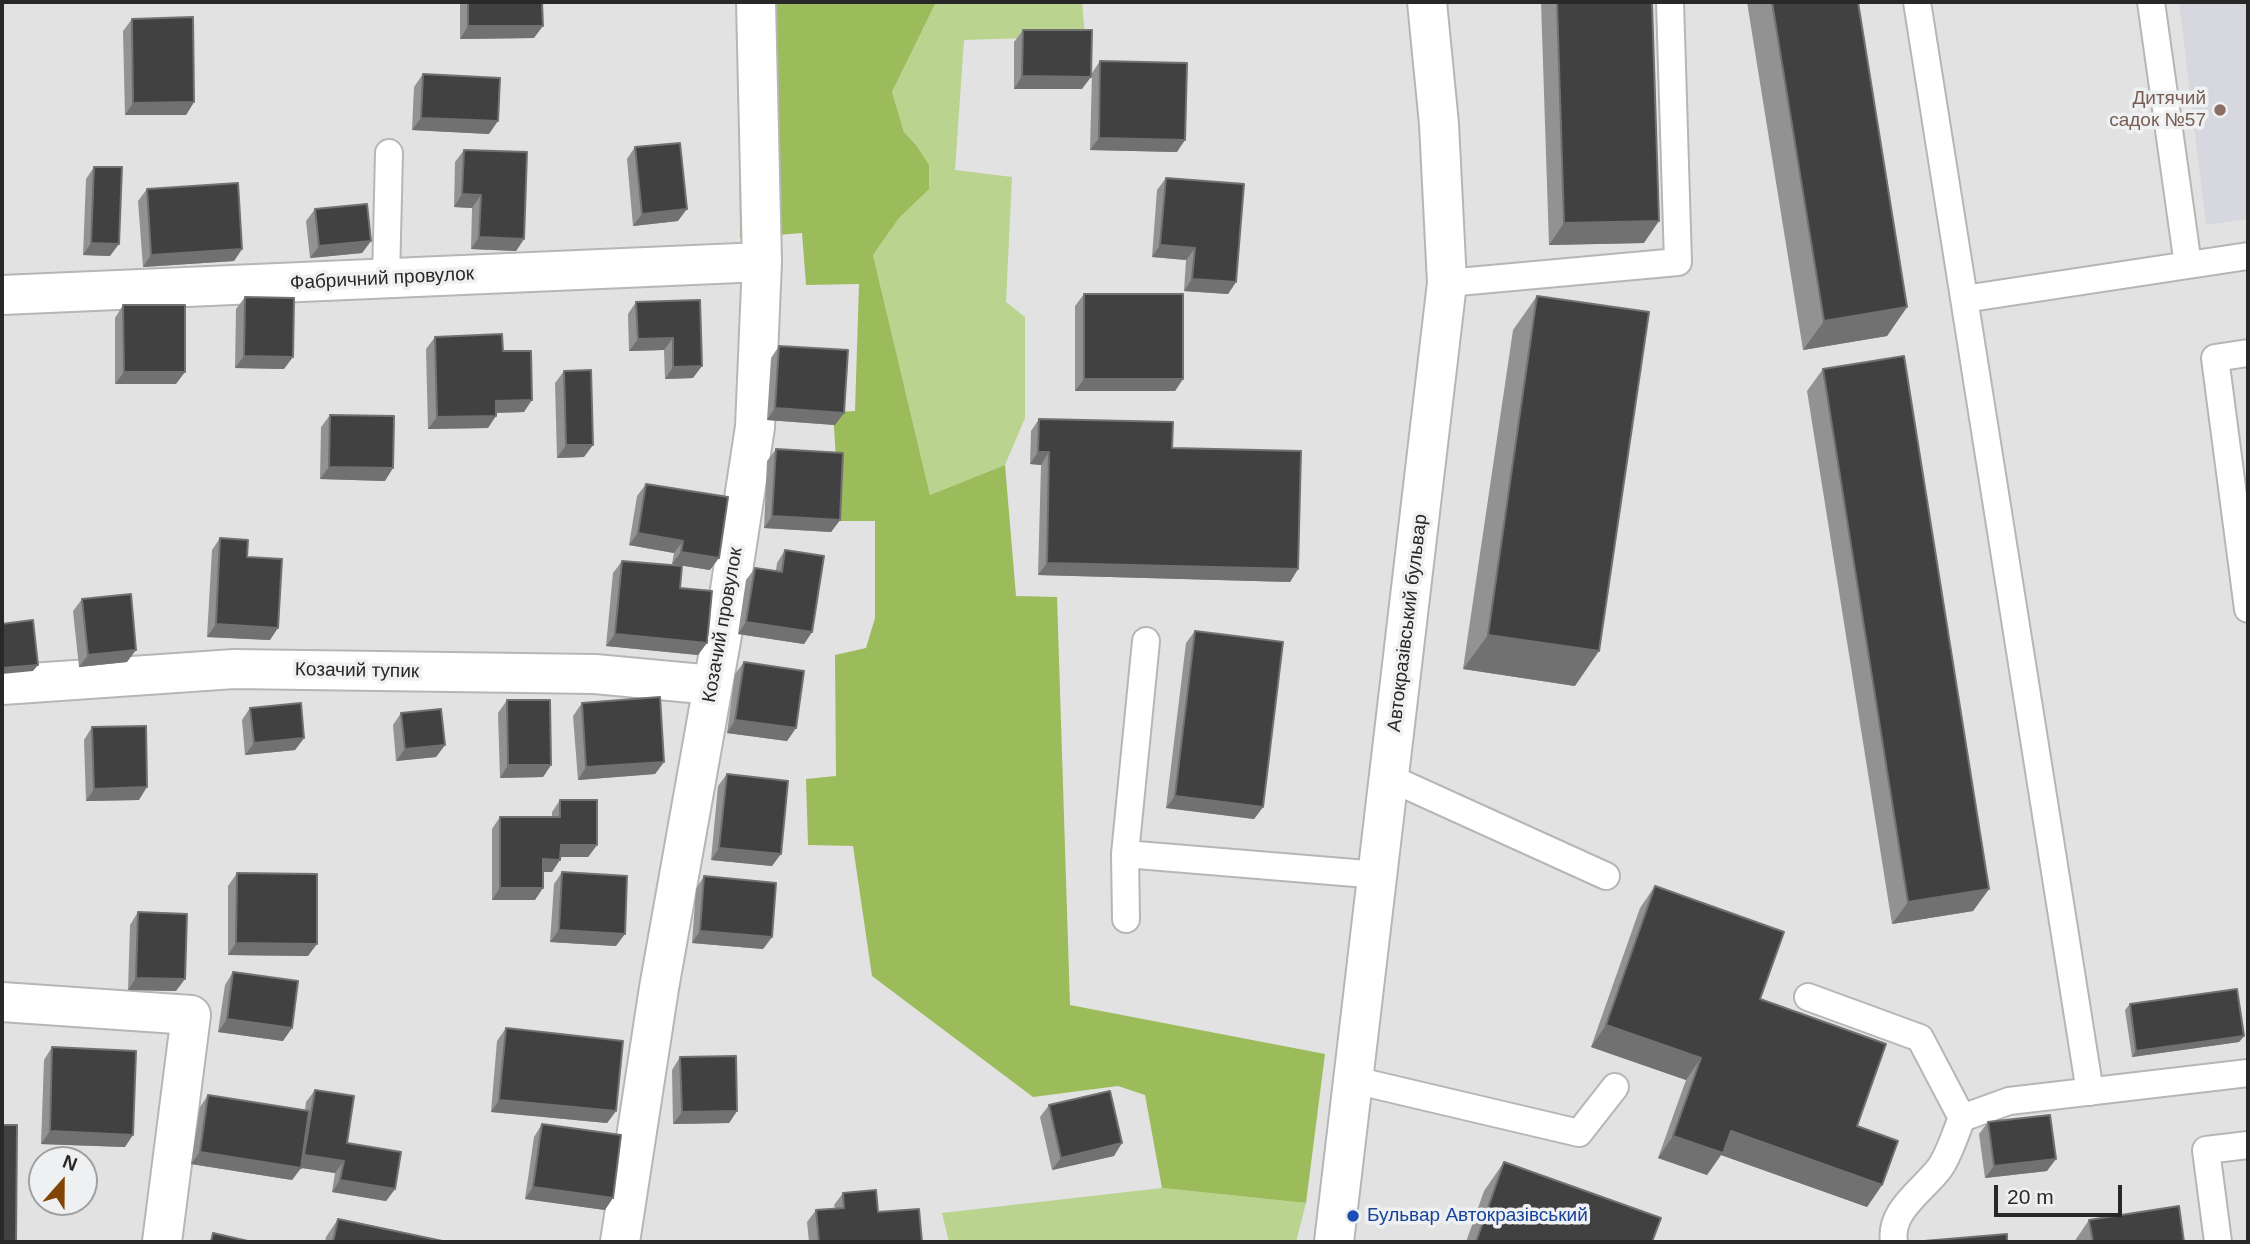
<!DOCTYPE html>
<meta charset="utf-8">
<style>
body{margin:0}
#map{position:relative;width:2250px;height:1244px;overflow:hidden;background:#e2e2e3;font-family:Helvetica,sans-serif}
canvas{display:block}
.frame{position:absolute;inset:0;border:4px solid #282828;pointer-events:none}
.north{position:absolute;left:28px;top:1146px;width:70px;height:70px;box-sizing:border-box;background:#eff0f1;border:2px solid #9fa0a1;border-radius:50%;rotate:21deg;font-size:19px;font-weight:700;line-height:28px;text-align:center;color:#282828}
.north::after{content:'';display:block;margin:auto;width:24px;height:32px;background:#814402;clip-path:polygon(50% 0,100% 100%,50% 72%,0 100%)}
.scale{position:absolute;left:1994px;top:1185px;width:128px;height:32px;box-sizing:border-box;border:4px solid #282828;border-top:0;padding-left:9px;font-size:21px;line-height:24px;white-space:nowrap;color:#282828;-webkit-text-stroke:5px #eff0f1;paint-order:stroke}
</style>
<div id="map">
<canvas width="2250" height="1244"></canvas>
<div class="frame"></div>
<div class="north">N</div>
<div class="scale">20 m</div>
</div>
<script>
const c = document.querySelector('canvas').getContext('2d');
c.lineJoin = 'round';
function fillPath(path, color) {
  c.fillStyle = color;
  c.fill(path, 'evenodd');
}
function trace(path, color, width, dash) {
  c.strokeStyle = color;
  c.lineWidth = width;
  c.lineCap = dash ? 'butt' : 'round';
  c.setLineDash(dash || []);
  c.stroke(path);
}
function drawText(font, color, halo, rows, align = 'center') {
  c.font = font + ' Helvetica,sans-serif';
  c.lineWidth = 7;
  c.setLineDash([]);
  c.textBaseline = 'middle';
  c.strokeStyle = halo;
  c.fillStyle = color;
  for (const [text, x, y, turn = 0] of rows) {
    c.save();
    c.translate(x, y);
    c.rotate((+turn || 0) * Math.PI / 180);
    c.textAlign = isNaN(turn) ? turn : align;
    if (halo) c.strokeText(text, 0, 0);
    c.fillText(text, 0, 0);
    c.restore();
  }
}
fillPath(new Path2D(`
 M 2179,2 L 2248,2 L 2248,219 L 2206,225 Z`), '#d7d7e0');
fillPath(new Path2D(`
 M 936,2 L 1082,2 L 1085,36 L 964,40 L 955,170 L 1012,177 L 1006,302 L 1025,317 L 1025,418 L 1005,465 L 930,495 L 873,255 L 899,218 L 929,188 L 916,145 L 904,132 L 892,92 Z
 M 1162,1188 L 1306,1203 L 1296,1242 L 949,1242 L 942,1213 Z`), '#bad38e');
fillPath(new Path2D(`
 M 738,2 L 936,2 L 892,92 L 904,132 L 916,145 L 929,165 L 929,189 L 899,218 L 873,255 L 930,495 L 1005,465 L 1016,596 L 1057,597 L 1070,1005 L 1325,1054 L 1306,1203 L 1162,1188 L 1145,1095 L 1118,1086 L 1033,1097 L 872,976 L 853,846 L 808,845 L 806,779 L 836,776 L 835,655 L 866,648 L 875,618 L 875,521 L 840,521 L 833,412 L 855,411 L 859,284 L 806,285 L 802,233 L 740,238 Z`), '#9cbb5b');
const service = new Path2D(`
 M 1917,2 L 2090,1092
 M 2151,2 L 2188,265
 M 386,279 L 389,153
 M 1447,283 L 1678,262 L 1670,2
 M 1964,299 L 2248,256
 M 2248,353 L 2215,358 L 2248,609
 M 1390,778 L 1606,876
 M 1125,854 L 1379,875
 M 1126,919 L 1125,854 L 1146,641
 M 1808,997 L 1920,1038 L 1962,1118
 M 1354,1080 L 1579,1133 L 1615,1087
 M 1894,1242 C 1889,1211 1922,1191 1939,1169 C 1949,1156 1955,1134 1962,1118 L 2009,1101 L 2248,1073
 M 2218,1242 L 2206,1150 L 2248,1145`);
const minor = new Path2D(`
 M 2,295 L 762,262
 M 2,685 L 234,669 L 595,674 L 713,685
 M 2,1002 L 191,1015 L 162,1242
 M 620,1242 L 659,988 L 730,590 L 755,427 L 762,262 L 756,2`);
const tertiary = new Path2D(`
 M 1334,1242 L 1447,283 L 1439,124 L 1427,2`);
trace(service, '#b6b6b7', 30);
trace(minor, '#b6b6b7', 42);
trace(tertiary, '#b6b6b7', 42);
trace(service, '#fff', 26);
trace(minor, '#fff', 38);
trace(tertiary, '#fff', 38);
fillPath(new Path2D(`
 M 460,2 L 542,2 L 534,38 L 460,39 Z
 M 1541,2 L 1652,2 L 1644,243 L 1549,245 Z
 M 1747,2 L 1858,2 L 1907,307 L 1887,336 L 1803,350 Z
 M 132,19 L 194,102 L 186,115 L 125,115 L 123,31 Z
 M 1023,30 L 1082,89 L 1014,89 L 1014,42 Z
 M 1100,61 L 1177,152 L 1090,150 L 1092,73 Z
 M 423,74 L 489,134 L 412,130 L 414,87 Z
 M 635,147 L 678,221 L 633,226 L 627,159 Z
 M 464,150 L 524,239 L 516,251 L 471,249 L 472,208 L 454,207 L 455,162 Z
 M 94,167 L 110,256 L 83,255 L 86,179 Z
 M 1166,178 L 1236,282 L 1228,294 L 1184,291 L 1186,260 L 1152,257 L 1157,190 Z
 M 147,189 L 242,249 L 234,261 L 143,267 L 138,201 Z
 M 315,209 L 371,241 L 362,253 L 310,258 L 306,221 Z
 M 1084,294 L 1183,379 L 1175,391 L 1075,391 L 1075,306 Z
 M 1537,296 L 1575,686 L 1463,669 L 1513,330 Z
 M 245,297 L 284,369 L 235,368 L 236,309 Z
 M 700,300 L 693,378 L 665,379 L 664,350 L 629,351 L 628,314 L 636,302 Z
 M 123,305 L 176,384 L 115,384 L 115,318 Z
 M 435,337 L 503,351 L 524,412 L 496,413 L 488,428 L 428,429 L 426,349 Z
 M 779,346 L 844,413 L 835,425 L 767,420 L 771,358 Z
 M 1823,369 L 1989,889 L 1973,911 L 1892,924 L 1807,391 Z
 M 564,371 L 584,457 L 557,458 L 555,383 Z
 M 330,415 L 385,481 L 320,479 L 321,427 Z
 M 1039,419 L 1172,448 L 1298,569 L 1290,582 L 1038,575 L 1041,465 L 1030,464 L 1031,431 Z
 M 776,449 L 840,520 L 831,532 L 764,528 L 767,461 Z
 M 646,484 L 710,570 L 672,564 L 674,553 L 629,545 L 637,496 Z
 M 220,538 L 247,557 L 270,640 L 207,637 L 212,550 Z
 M 785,550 L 812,632 L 804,644 L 738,634 L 746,580 L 755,568 L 776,571 L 777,563 Z
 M 622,561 L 680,588 L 698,655 L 606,646 L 613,573 Z
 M 82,599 L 127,662 L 79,667 L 73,611 Z
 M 1195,631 L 1263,807 L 1254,819 L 1166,808 L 1186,643 Z
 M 744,662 L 796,728 L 787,741 L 727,733 L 735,674 Z
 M 507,700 L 551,765 L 543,777 L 500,778 L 498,713 Z
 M 582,703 L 664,762 L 655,774 L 578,780 L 573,716 Z
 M 250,708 L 304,738 L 295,750 L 245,755 L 242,720 Z
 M 401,713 L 445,745 L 436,757 L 396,761 L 393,725 Z
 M 92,727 L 139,800 L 86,801 L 84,740 Z
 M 727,774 L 772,866 L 711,860 L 718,786 Z
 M 560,800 L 597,845 L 588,857 L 560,857 L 552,872 L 543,872 L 535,900 L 492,900 L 492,829 L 500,817 L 552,817 L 552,812 Z
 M 562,872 L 616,946 L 550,942 L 554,884 Z
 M 237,873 L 308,956 L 228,955 L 228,886 Z
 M 704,876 L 772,937 L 763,949 L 692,943 L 696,889 Z
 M 1655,886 L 1760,999 L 1857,1126 L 1882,1185 L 1867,1207 L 1721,1155 L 1707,1175 L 1658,1158 L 1686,1080 L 1591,1047 L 1640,908 Z
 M 138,912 L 176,991 L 128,990 L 130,925 Z
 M 233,972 L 283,1041 L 218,1032 L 225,985 Z
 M 2130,1004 L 2244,1036 L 2239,1042 L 2132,1057 L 2125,1010 Z
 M 506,1028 L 616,1111 L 607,1123 L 491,1112 L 497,1041 Z
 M 52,1047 L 125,1147 L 41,1144 L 44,1060 Z
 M 680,1057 L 737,1111 L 729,1123 L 673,1124 L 672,1070 Z
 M 315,1090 L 347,1143 L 395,1189 L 386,1201 L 332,1192 L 335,1173 L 301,1168 L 292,1180 L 191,1164 L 200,1107 L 208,1095 L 305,1110 L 306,1102 Z
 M 1049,1105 L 1114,1156 L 1052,1170 L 1040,1117 Z
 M 1988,1122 L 2047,1171 L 1985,1178 L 1979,1134 Z
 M 542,1124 L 605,1210 L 525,1199 L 534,1137 Z
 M 1504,1162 L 1652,1242 L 1466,1242 L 1484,1191 Z
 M 843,1193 L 922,1242 L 809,1242 L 807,1222 L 816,1210 L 835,1208 L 834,1205 Z
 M 338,1219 L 447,1242 L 325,1242 L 326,1237 Z
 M 2089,1220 L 2184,1242 L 2074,1242 Z`), '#929292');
fillPath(new Path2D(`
 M 468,26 L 543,26 L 534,38 L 460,39 Z
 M 1022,76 L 1091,77 L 1082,89 L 1014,89 Z
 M 194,102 L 186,115 L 125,115 L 133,103 Z
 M 421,118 L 498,121 L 489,134 L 412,130 Z
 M 1099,138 L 1185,140 L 1177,152 L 1090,150 Z
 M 462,194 L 481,195 L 472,208 L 454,207 Z
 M 687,209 L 678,221 L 633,226 L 642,214 Z
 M 1659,221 L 1644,243 L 1549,245 L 1564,223 Z
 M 479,237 L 524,239 L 516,251 L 471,249 Z
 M 371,241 L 362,253 L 310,258 L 319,246 Z
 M 91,243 L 119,244 L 110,256 L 83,255 Z
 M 1160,245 L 1195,248 L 1186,260 L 1152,257 Z
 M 242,249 L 234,261 L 143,267 L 151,255 Z
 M 1192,279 L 1236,282 L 1228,294 L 1184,291 Z
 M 1907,307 L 1887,336 L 1803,350 L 1824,321 Z
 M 673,338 L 664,350 L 629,351 L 638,339 Z
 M 244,356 L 293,357 L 284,369 L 235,368 Z
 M 702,366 L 693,378 L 665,379 L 673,367 Z
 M 124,372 L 185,372 L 176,384 L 115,384 Z
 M 1084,379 L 1183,379 L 1175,391 L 1075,391 Z
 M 532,400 L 524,412 L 487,413 L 496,401 Z
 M 775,408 L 844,413 L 835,425 L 767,420 Z
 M 496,416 L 488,428 L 428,429 L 437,417 Z
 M 566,445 L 593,445 L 584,457 L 557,458 Z
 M 1038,452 L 1049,452 L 1041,465 L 1030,464 Z
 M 329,467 L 393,468 L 385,481 L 320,479 Z
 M 772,516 L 840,520 L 831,532 L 764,528 Z
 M 638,533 L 683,541 L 674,553 L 629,545 Z
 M 681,552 L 719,558 L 710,570 L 672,564 Z
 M 1047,563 L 1298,569 L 1290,582 L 1038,575 Z
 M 746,622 L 812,632 L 804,644 L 738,634 Z
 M 216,624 L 278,628 L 270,640 L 207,637 Z
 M 615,634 L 707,643 L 698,655 L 606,646 Z
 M 1488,635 L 1599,651 L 1575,686 L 1463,669 Z
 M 136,650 L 127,662 L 79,667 L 88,655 Z
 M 38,665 L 33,671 L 2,674 L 2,668 Z
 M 735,720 L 796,728 L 787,741 L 727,733 Z
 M 304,738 L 295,750 L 245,755 L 254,743 Z
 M 445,745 L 436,757 L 396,761 L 405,749 Z
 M 664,762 L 655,774 L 578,780 L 586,767 Z
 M 508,765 L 551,765 L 543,777 L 500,778 Z
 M 147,787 L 139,800 L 86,801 L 94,789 Z
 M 1175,796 L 1263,807 L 1254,819 L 1166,808 Z
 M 561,845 L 597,845 L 588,857 L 552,857 Z
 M 719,848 L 781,854 L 772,866 L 711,860 Z
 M 543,859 L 560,860 L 552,872 L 534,872 Z
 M 500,888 L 543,888 L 535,900 L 492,900 Z
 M 1989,889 L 1973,911 L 1892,924 L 1908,902 Z
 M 559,930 L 625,934 L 616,946 L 550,942 Z
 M 700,931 L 772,937 L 763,949 L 692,943 Z
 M 236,943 L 317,944 L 308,956 L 228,955 Z
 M 136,978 L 185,979 L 176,991 L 128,990 Z
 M 227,1019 L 292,1028 L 283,1041 L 218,1032 Z
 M 1606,1025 L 1701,1058 L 1686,1080 L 1591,1047 Z
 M 2244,1036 L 2239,1042 L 2132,1057 L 2136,1051 Z
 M 499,1100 L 616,1111 L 607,1123 L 491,1112 Z
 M 737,1111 L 729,1123 L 673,1124 L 682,1112 Z
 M 50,1131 L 133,1135 L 125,1147 L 41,1144 Z
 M 1731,1131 L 1882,1185 L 1867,1207 L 1721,1155 L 1707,1175 L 1658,1158 L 1673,1136 Z
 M 1122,1143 L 1114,1156 L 1052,1170 L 1061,1158 Z
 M 200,1152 L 301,1168 L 292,1180 L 191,1164 Z
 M 304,1155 L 344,1161 L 335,1173 L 296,1167 Z
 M 2056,1159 L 2047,1171 L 1985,1178 L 1994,1166 Z
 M 340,1180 L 395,1189 L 386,1201 L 332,1192 Z
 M 533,1187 L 613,1198 L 605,1210 L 525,1199 Z`), '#717172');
const building = new Path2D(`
 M 468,2 L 542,2 L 543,26 L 468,26 Z
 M 1557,2 L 1652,2 L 1659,221 L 1564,223 Z
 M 1772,2 L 1858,2 L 1907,307 L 1824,321 Z
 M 193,17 L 194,102 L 133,103 L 132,19 Z
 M 1023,30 L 1092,30 L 1091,77 L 1022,76 Z
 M 1100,61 L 1187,63 L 1185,140 L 1099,138 Z
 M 423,74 L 500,78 L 498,121 L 421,118 Z
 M 680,143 L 687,209 L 642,214 L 635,147 Z
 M 464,150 L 527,152 L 524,239 L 479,237 L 481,195 L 462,194 Z
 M 94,167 L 122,167 L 119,244 L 91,243 Z
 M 1166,178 L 1244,184 L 1236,282 L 1192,279 L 1195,248 L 1160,245 Z
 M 238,183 L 242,249 L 151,255 L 147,189 Z
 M 367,204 L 371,241 L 319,246 L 315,209 Z
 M 1084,294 L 1183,294 L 1183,379 L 1084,379 Z
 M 1537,296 L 1649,312 L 1599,651 L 1488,635 Z
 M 245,297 L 294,298 L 293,357 L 244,356 Z
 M 700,300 L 702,366 L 673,367 L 673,338 L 638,339 L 636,302 Z
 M 123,305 L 185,305 L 185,372 L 124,372 Z
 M 502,334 L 503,351 L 531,351 L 532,400 L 496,401 L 496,416 L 437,417 L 435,337 Z
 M 779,346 L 848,350 L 844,413 L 775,408 Z
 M 1904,356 L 1989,889 L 1908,902 L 1823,369 Z
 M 591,370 L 593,445 L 566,445 L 564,371 Z
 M 330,415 L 394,416 L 393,468 L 329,467 Z
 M 1039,419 L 1173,422 L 1172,448 L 1301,451 L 1298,569 L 1047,563 L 1049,452 L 1038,452 Z
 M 776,449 L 843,453 L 840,520 L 772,516 Z
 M 646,484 L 728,497 L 719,558 L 681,552 L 683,541 L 638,533 Z
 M 220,538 L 248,540 L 247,557 L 282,559 L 278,628 L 216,624 Z
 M 785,550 L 824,556 L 812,632 L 746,622 L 755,568 L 782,572 Z
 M 622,561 L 682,566 L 680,588 L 712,591 L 707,643 L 615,634 Z
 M 131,594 L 136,650 L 88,655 L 82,599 Z
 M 33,620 L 38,665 L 2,668 L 2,624 Z
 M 1195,631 L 1283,642 L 1263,807 L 1175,796 Z
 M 744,662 L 804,671 L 796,728 L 735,720 Z
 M 660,697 L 664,762 L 586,767 L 582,703 Z
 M 507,700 L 550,700 L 551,765 L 508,765 Z
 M 301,703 L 304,738 L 254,743 L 250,708 Z
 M 441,709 L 445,745 L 405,749 L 401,713 Z
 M 146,726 L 147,787 L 94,789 L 92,727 Z
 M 727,774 L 788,781 L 781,854 L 719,848 Z
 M 560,800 L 597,800 L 597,845 L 561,845 L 560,860 L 543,859 L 543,888 L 500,888 L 500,817 L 560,817 Z
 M 562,872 L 627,876 L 625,934 L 559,930 Z
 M 237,873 L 317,874 L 317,944 L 236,943 Z
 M 704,876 L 776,883 L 772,937 L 700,931 Z
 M 1655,886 L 1784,932 L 1760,999 L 1886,1044 L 1857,1126 L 1898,1141 L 1882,1185 L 1731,1131 L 1723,1153 L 1673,1136 L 1701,1058 L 1606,1025 Z
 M 138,912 L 187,914 L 185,979 L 136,978 Z
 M 233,972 L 298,981 L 292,1028 L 227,1019 Z
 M 2237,989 L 2244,1036 L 2136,1051 L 2130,1004 Z
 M 506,1028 L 623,1041 L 616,1111 L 499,1100 Z
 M 52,1047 L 136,1051 L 133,1135 L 50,1131 Z
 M 736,1056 L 737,1111 L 682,1112 L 680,1057 Z
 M 315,1090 L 354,1096 L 347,1143 L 401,1152 L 395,1189 L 340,1180 L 344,1161 L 304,1155 Z
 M 1110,1091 L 1122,1143 L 1061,1158 L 1049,1105 Z
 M 208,1095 L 309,1111 L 301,1168 L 200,1152 Z
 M 2050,1115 L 2056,1159 L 1994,1166 L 1988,1122 Z
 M 542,1124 L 621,1135 L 613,1198 L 533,1187 Z
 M 2,1125 L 17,1125 L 16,1242 L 2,1242 Z
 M 1504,1162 L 1661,1218 L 1652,1242 L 1476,1242 Z
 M 876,1190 L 878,1212 L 919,1209 L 922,1242 L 819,1242 L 816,1210 L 844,1208 L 843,1193 Z
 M 2179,1206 L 2184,1242 L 2093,1242 L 2089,1220 Z
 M 338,1219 L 447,1242 L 333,1242 Z
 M 213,1233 L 252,1242 L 211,1242 Z
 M 2007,1234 L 2007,1242 L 1925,1242 L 1924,1241 Z`);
fillPath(building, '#414142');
trace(building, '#717172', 2);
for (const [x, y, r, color] of [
 [2220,110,7,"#8d6e63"],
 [1353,1216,7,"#1a4fb4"]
]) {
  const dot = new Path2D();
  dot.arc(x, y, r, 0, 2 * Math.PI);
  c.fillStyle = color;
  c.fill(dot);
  trace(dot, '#eff0f1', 2.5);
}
drawText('19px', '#785e54', '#eff0f1', [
 ["Дитячий",2206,99],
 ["садок №57",2206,121]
], 'right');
drawText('19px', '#282828', '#eff0f1', [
 ["Фабричний провулок",382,279,-3],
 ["Автокразівський бульвар",1408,623,-83],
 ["Козачий провулок",723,625,-80],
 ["Козачий тупик",357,671,1]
]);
drawText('19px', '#164399', '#eff0f1', [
 ["Бульвар Автокразівський",1367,1216]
], 'left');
</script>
